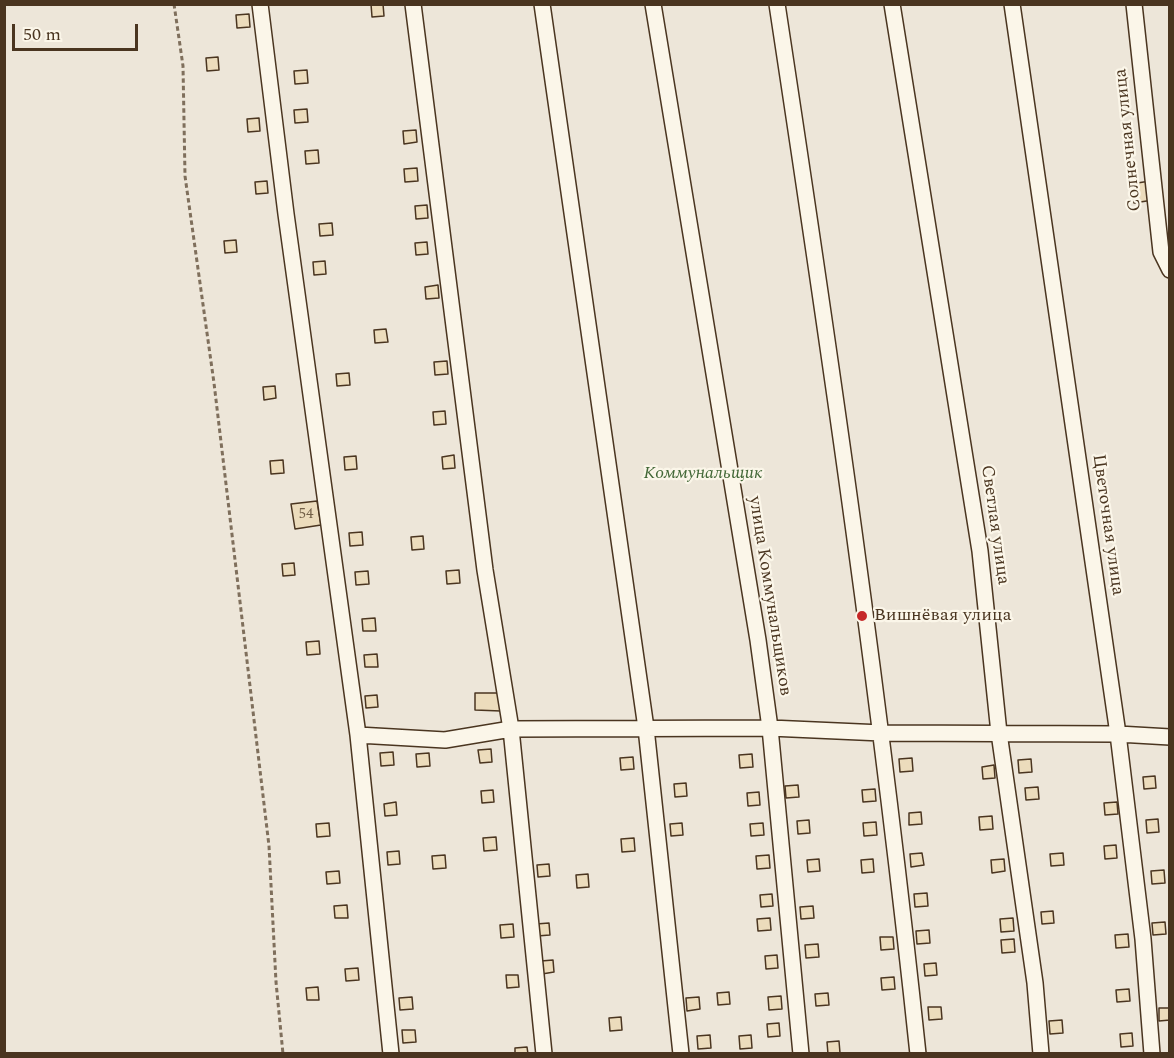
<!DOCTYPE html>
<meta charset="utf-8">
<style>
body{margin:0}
#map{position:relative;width:1174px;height:1058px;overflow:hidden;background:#fbf6e9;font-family:Spectral,serif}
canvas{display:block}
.frame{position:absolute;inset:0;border:6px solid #4a3520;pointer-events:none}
.scale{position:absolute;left:12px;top:24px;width:126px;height:27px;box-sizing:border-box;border:3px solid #4a3520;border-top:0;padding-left:8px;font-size:18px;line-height:21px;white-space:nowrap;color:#4a3520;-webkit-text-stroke:4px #fbf6e9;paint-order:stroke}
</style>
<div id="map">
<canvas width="1174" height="1058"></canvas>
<div class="frame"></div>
<div class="scale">50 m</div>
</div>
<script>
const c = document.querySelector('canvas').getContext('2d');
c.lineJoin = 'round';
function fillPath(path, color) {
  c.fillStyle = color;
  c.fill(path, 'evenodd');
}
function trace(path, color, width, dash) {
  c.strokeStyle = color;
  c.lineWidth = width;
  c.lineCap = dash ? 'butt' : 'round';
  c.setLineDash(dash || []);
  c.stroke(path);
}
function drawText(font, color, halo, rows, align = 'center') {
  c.font = font + ' Spectral,serif';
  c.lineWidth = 4.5;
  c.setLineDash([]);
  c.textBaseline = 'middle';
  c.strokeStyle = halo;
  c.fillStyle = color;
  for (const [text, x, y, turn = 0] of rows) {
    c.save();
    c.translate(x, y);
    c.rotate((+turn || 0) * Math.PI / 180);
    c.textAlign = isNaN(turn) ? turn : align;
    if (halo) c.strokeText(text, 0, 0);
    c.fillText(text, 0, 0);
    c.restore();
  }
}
const green = new Path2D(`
 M 5,5 L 1169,5 L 1169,1053 L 5,1054 Z`);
fillPath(green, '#ede6d9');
trace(green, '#887966', 1.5);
const building = new Path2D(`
 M 371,4 L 383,4 L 384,16 L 372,17 Z
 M 249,14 L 250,27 L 237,28 L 236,15 Z
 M 218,57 L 219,70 L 207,71 L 206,58 Z
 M 307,70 L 308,83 L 295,84 L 294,71 Z
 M 307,109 L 308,122 L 295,123 L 294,110 Z
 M 259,118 L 260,131 L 248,132 L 247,119 Z
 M 416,130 L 417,142 L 404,144 L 403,131 Z
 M 318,150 L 319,163 L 306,164 L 305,151 Z
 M 417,168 L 418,181 L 405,182 L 404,169 Z
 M 267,181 L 268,193 L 256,194 L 255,182 Z
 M 1150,181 L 1153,200 L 1134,203 L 1131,184 Z
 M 427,205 L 428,218 L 416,219 L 415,206 Z
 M 332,223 L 333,235 L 320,236 L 319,224 Z
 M 236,240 L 237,252 L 225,253 L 224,241 Z
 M 427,242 L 428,254 L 416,255 L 415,243 Z
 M 325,261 L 326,274 L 314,275 L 313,262 Z
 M 438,285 L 439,298 L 426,299 L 425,287 Z
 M 386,329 L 388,342 L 375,343 L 374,330 Z
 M 447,361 L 448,374 L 435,375 L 434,362 Z
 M 349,373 L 350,385 L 337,386 L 336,374 Z
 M 275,386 L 276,398 L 264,400 L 263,387 Z
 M 445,411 L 446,424 L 434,425 L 433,412 Z
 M 454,455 L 455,468 L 443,469 L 442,457 Z
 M 356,456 L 357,469 L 345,470 L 344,457 Z
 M 283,460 L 284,473 L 271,474 L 270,461 Z
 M 317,501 L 321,525 L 295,529 L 291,504 Z
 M 362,532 L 363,545 L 350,546 L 349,533 Z
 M 423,536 L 424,549 L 412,550 L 411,537 Z
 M 294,563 L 295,575 L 283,576 L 282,564 Z
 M 459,570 L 460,583 L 447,584 L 446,571 Z
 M 368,571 L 369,584 L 356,585 L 355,572 Z
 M 375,618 L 376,631 L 363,631 L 362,619 Z
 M 319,641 L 320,654 L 307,655 L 306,642 Z
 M 377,654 L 378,667 L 365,667 L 364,655 Z
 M 475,693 L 502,693 L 501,711 L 475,710 Z
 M 377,695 L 378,707 L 366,708 L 365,696 Z
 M 491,749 L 492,762 L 480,763 L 478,750 Z
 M 393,752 L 394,765 L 381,766 L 380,753 Z
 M 429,753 L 430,766 L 417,767 L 416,754 Z
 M 752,754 L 753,767 L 740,768 L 739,755 Z
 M 633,757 L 634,769 L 621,770 L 620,758 Z
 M 912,758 L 913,771 L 900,772 L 899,759 Z
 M 1031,759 L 1032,772 L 1019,773 L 1018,760 Z
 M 994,765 L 995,778 L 983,779 L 982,767 Z
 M 1155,776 L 1156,788 L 1144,789 L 1143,777 Z
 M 686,783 L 687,796 L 675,797 L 674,784 Z
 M 798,785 L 799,797 L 786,798 L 785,786 Z
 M 1038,787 L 1039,799 L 1026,800 L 1025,788 Z
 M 875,789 L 876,801 L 863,802 L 862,790 Z
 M 493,790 L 494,802 L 482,803 L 481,791 Z
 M 759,792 L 760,805 L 748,806 L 747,793 Z
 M 396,802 L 397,815 L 385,816 L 384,804 Z
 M 1117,802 L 1118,814 L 1105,815 L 1104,803 Z
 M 921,812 L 922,824 L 909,825 L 909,813 Z
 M 992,816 L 993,829 L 980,830 L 979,817 Z
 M 1158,819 L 1159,832 L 1147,833 L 1146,820 Z
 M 809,820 L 810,833 L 798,834 L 797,821 Z
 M 876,822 L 877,835 L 864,836 L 863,823 Z
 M 329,823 L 330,836 L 317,837 L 316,824 Z
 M 682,823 L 683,835 L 671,836 L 670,824 Z
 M 763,823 L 764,835 L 751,836 L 750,824 Z
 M 496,837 L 497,850 L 484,851 L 483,838 Z
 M 634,838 L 635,851 L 622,852 L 621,839 Z
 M 1116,845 L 1117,858 L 1105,859 L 1104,846 Z
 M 399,851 L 400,864 L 388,865 L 387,852 Z
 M 922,853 L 924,865 L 911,867 L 910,854 Z
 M 1063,853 L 1064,865 L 1051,866 L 1050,854 Z
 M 445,855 L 446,868 L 433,869 L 432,856 Z
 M 769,855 L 770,868 L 757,869 L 756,856 Z
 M 819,859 L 820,871 L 808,872 L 807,860 Z
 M 873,859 L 874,872 L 862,873 L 861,860 Z
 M 1004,859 L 1005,871 L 992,873 L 991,860 Z
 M 549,864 L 550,876 L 538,877 L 537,865 Z
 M 1164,870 L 1165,883 L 1152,884 L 1151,871 Z
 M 339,871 L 340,883 L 327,884 L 326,872 Z
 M 588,874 L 589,887 L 577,888 L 576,875 Z
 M 927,893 L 928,906 L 915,907 L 914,894 Z
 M 772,894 L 773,906 L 761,907 L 760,895 Z
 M 347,905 L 348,918 L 335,918 L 334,906 Z
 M 813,906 L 814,918 L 801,919 L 800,907 Z
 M 1053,911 L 1054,923 L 1042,924 L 1041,912 Z
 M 770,918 L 771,930 L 758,931 L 757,919 Z
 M 1013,918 L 1014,931 L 1001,932 L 1000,919 Z
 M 1165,922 L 1166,934 L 1153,935 L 1152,923 Z
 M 549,923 L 550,935 L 537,936 L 536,924 Z
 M 513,924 L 514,937 L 501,938 L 500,925 Z
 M 929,930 L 930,943 L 917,944 L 916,931 Z
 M 1128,934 L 1129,947 L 1116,948 L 1115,935 Z
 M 880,937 L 893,937 L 894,949 L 881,950 Z
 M 1014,939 L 1015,952 L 1002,953 L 1001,940 Z
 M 818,944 L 819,957 L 806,958 L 805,945 Z
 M 777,955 L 778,968 L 766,969 L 765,956 Z
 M 553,960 L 554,972 L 542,974 L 541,961 Z
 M 936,963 L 937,975 L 925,976 L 924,964 Z
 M 358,968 L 359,980 L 346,981 L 345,969 Z
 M 506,975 L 518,975 L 519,987 L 507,988 Z
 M 894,977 L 895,989 L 882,990 L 881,978 Z
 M 318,987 L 319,1000 L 307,1000 L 306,988 Z
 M 1129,989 L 1130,1001 L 1117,1002 L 1116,990 Z
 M 729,992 L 730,1004 L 718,1005 L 717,993 Z
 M 828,993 L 829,1005 L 816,1006 L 815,994 Z
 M 781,996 L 782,1009 L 769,1010 L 768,997 Z
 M 412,997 L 413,1009 L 400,1010 L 399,998 Z
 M 699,997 L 700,1009 L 687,1011 L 686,998 Z
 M 928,1007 L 941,1007 L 942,1019 L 929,1020 Z
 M 1159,1008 L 1170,1008 L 1170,1020 L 1159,1021 Z
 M 621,1017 L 622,1030 L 610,1031 L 609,1018 Z
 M 1062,1020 L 1063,1033 L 1050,1034 L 1049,1021 Z
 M 779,1023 L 780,1036 L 768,1037 L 767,1024 Z
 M 402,1030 L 415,1030 L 416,1042 L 403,1043 Z
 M 1132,1033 L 1133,1046 L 1121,1047 L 1120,1034 Z
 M 710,1035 L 711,1048 L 698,1049 L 697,1036 Z
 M 751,1035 L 752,1048 L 740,1049 L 739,1036 Z
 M 839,1041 L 840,1053 L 828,1054 L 827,1042 Z
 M 527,1047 L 528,1054 L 515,1054 L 515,1048 Z`);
fillPath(building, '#ecdcbc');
trace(building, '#4a3520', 1.5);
const minor = new Path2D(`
 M 260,4 L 286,214 L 358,735 L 391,1054
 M 413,4 L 485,570 L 511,729 L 544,1054
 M 542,4 L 646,728 L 681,1054
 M 653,4 L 758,640 L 770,728 L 801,1054
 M 777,4 C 830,353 881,702 918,1054
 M 892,4 L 980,551 L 999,733 L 1035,983 L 1041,1054
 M 1012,4 L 1118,734 L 1143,939 L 1152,1054
 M 1134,4 L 1161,252 L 1170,270
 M 358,735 L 445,740 L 511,729 L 770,728 L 882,733 L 1118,734 L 1170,737`);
trace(minor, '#4a3520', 18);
trace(new Path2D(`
 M 174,4 L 183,66 L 185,176 L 214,383 L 269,846 L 276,982 L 283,1054`), '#7f6f5c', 3, [4.5, 3]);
trace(minor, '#fbf6e9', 15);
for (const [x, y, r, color] of [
 [862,616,6,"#c62828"]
]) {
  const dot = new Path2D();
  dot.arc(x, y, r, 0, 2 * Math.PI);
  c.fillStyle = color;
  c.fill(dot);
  trace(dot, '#fbf6e9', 2);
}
drawText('15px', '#725f47', null, [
 ["54",306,515]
]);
drawText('18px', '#4a3520', '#fbf6e9', [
 ["Солнечная улица",1129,140,-96],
 ["Светлая улица",994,525,82],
 ["Цветочная улица",1107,525,82],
 ["улица Коммунальщиков",769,596,81]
]);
drawText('italic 18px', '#436837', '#fbf6e9', [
 ["Коммунальщик",703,474]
]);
drawText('18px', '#4a3520', '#fbf6e9', [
 ["Вишнёвая улица",874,616]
], 'left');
</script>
